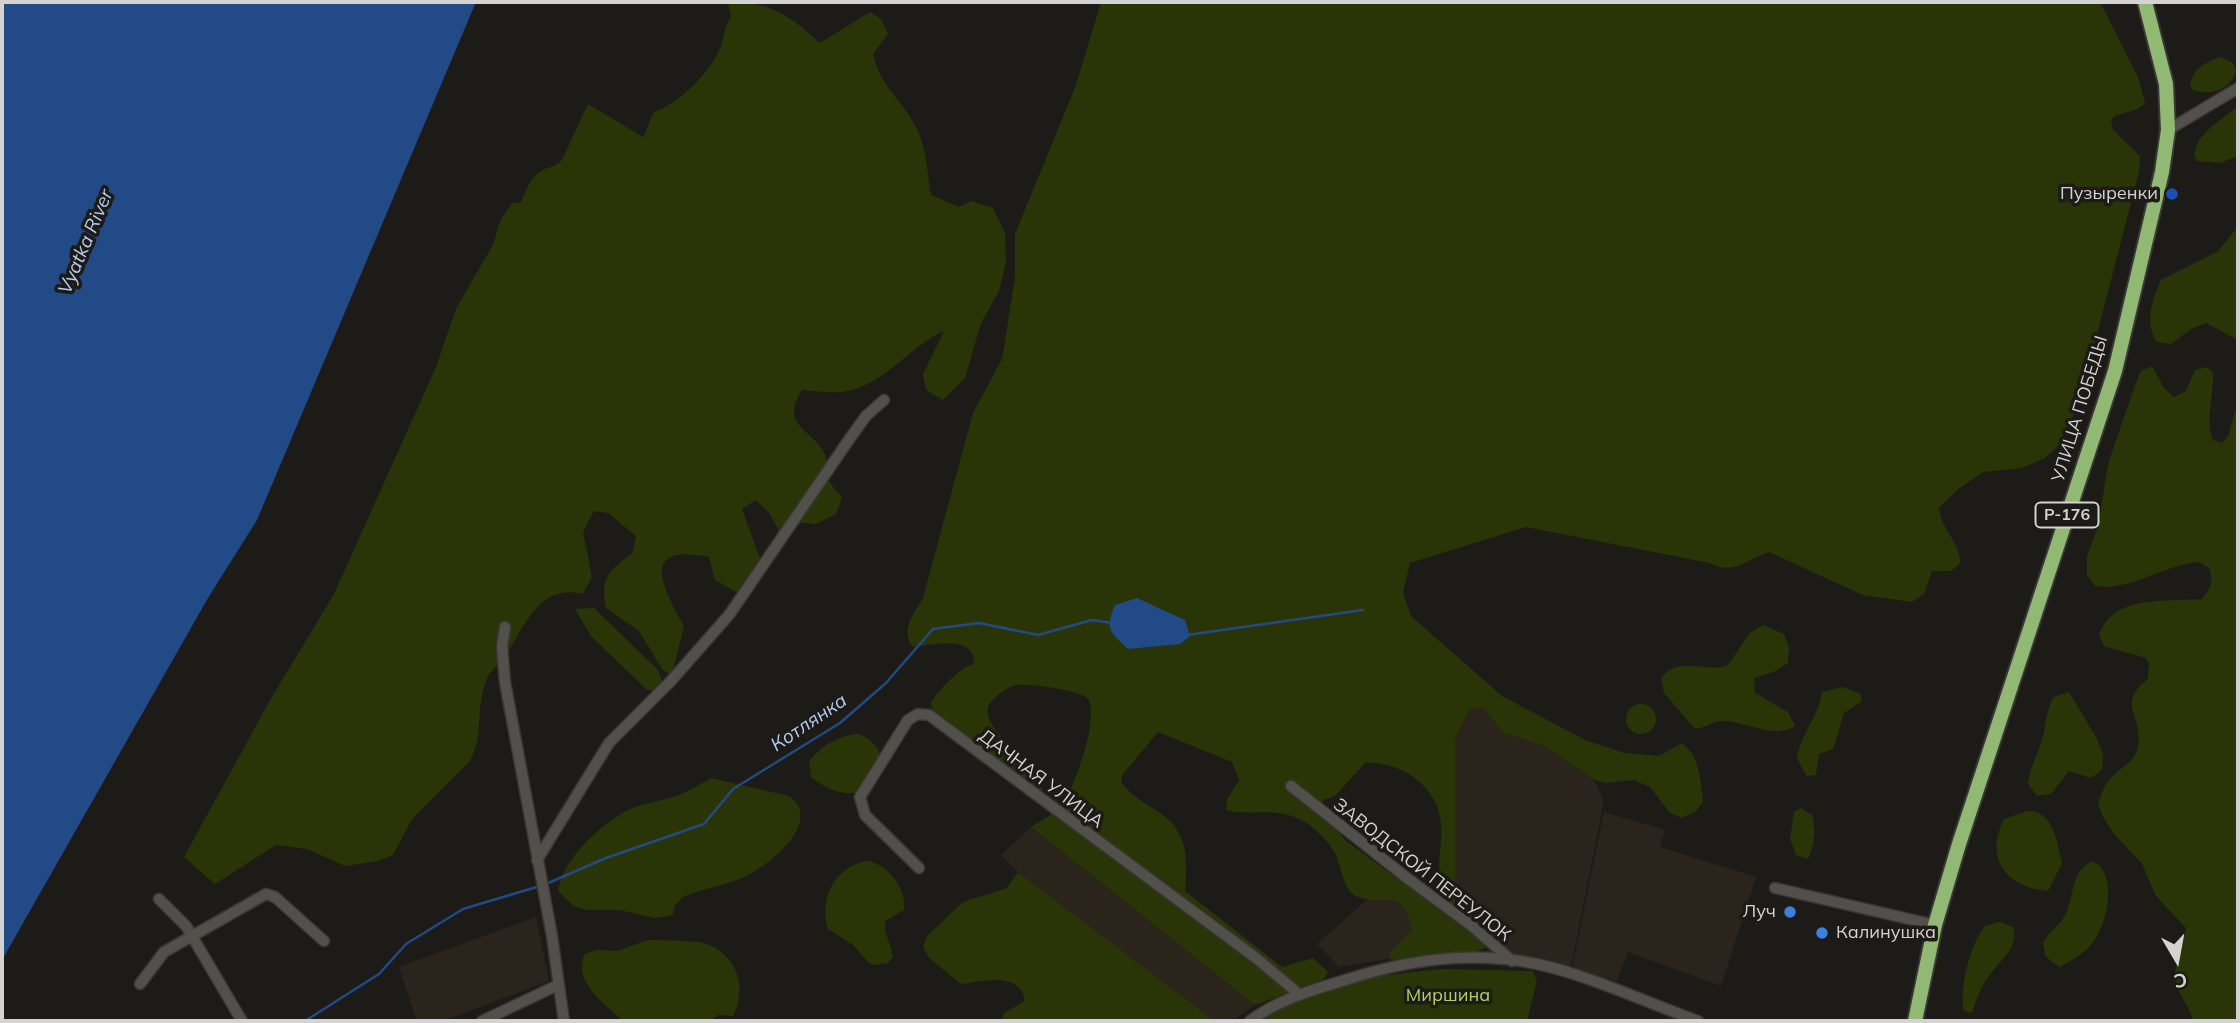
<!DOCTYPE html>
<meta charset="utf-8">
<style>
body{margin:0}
#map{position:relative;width:2240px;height:1023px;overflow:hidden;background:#1d1b17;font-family:Mulish,sans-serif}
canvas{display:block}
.frame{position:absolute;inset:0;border:4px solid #d5d3d1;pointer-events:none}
.north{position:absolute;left:2142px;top:925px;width:70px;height:70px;-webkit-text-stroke:5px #1d1b17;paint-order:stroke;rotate:170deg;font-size:19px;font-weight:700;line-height:28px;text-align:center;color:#d5d3d1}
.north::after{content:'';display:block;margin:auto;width:24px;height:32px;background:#d5d3d1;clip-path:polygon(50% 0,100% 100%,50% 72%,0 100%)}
</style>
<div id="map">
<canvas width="2240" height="1023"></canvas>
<div class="frame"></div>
<div class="north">С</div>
</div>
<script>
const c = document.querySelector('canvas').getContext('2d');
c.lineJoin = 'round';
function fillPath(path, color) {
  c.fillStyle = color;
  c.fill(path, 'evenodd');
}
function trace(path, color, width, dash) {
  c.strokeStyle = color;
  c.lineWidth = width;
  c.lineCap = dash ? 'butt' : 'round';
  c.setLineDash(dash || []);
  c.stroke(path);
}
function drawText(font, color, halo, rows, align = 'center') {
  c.font = font + ' Mulish,sans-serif';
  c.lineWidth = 7;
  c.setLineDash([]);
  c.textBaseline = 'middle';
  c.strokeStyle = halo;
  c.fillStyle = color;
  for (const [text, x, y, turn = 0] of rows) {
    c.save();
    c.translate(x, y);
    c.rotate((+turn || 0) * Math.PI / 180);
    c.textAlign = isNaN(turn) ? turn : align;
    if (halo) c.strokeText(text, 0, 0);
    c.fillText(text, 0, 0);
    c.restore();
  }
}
fillPath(new Path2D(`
 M 1483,707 L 1503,733 L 1543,745 L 1593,779 L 1604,800 L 1571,968 L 1516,958 L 1455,911 L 1455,740 L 1469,711 Z
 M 1604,812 L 1665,830 L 1660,847 L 1756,877 L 1721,986 L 1628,952 L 1617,981 L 1572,969 Z
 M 1031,827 L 1255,1005 L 1232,1021 L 1215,1021 L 1018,872 L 1001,855 Z
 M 1389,880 L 1448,949 L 1339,967 L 1317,944 Z
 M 536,917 L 549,981 L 443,1021 L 417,1021 L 399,967 Z`), '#2a241c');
fillPath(new Path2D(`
 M 728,2 C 771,2 789,15 820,43 L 870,12 L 881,19 L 888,34 L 873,54 C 881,87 896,93 912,120 C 926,142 927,170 931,195 L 959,207 L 971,201 L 993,208 L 1005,233 L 1006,262 L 999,291 L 981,323 L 965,378 L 943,400 L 926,390 L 923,374 L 944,331 C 908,347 882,388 841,392 C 829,393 815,391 802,390 C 772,436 838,430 826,478 L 842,498 L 836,514 L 816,524 L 795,522 L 782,537 L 770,514 L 756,500 L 742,509 L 761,561 L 747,594 L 738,593 L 715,580 L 709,557 C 637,542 664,589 684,626 L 674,667 L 669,674 L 662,669 L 639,631 L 606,608 C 600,577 609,570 633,553 L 636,536 L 608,513 L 594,511 L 583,532 L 592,577 L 583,594 C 539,583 525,626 506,655 C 501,663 492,669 488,676 C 475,703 484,736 470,761 L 412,819 L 393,855 L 378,861 L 345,866 L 307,849 L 276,845 L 215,884 L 184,857 L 269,702 L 334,594 L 436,367 L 456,309 L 493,245 L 500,221 L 512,203 L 521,202 C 526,191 530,177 541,171 C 549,166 555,168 562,160 L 588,104 L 643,137 L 654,112 C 679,104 715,68 722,43 C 725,32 724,27 731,17 Z
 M 1101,2 L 2100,2 L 2138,77 L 2145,103 C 2135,114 2121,110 2111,120 L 2113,130 L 2140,156 L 2139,172 L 2079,404 L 2057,447 L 2045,458 L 2022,468 L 1983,472 L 1957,490 L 1939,508 C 1941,530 1960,541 1960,563 L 1951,571 L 1932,571 L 1924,594 L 1912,602 L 1863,595 L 1769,552 C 1747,559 1734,576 1710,563 L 1526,527 L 1410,563 L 1403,593 L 1411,616 L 1502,696 L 1585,740 L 1625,753 L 1659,756 L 1682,743 C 1700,756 1701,782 1703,802 L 1695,812 L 1682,818 L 1670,813 L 1650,787 L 1634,780 L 1606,783 L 1593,779 L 1543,745 L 1503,733 L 1483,707 L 1469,711 L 1455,740 L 1455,911 C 1450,898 1442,892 1440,878 C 1437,860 1443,842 1441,824 C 1439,787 1400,760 1365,763 L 1335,796 L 1323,800 L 1322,812 L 1345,840 L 1484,943 L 1485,948 L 1474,952 L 1391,960 L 1389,954 L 1412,930 C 1403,882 1381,909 1356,896 C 1342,889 1342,866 1335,853 C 1328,841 1316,829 1305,822 C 1276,805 1254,817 1226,810 L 1227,800 L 1239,780 L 1232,762 L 1158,732 L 1123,774 L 1121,782 C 1131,796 1145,803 1160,813 C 1188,831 1188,860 1185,891 L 1282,967 L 1313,958 L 1328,972 L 1323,980 L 1255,1005 L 1031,827 C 1040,821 1050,816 1058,809 C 1073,795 1100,718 1088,699 C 1082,690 1028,683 1016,685 C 1007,687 990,699 988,708 C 983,734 1042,760 1043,795 L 932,711 L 931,702 C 945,684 954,673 974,663 C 975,634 931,645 913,647 C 899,631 915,612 923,598 L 973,413 L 1002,359 L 1015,277 L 1015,234 L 1076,85 Z
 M 2221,57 L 2233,63 L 2236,70 C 2231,90 2212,96 2193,90 L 2190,84 C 2194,68 2206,62 2221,57 Z
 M 2238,106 L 2238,156 L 2220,163 L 2197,161 L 2194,154 L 2199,140 L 2210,128 Z
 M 2238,227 L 2238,340 L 2206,323 L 2191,329 L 2171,344 L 2157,342 C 2144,323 2152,300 2161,280 L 2217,252 Z
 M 2152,366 L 2164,388 L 2174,397 L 2186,391 L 2195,370 L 2206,367 L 2213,372 C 2214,394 2205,421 2213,440 L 2222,443 L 2228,436 L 2238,402 L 2238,1021 L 2193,1021 C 2190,1004 2175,993 2175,976 C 2175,963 2184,945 2186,928 L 2156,896 L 2142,864 L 2116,836 L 2103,817 L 2098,803 C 2101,795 2104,786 2110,779 C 2120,767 2134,764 2138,747 C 2144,716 2115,704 2148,679 L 2149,664 L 2146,658 L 2104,646 L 2099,635 C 2113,594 2166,602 2202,599 C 2211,588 2214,582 2209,568 L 2199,562 C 2162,565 2133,591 2095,586 L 2087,575 L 2087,556 L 2098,527 L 2108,464 L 2135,385 L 2141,371 Z
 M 594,608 L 658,670 L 663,684 L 660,690 L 647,690 L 591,636 L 575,609 Z
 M 1763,625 L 1784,634 L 1789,648 L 1788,663 L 1776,671 L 1754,678 L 1755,693 L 1788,712 L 1795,726 C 1777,739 1745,722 1725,721 C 1712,720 1704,730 1694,728 L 1664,693 L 1661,679 C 1677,654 1707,674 1728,665 L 1750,633 Z
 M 1843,687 L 1861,694 L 1861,702 L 1844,713 L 1833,749 L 1819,754 L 1816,775 L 1807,776 L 1797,759 C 1800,734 1819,717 1822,692 Z
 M 2069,692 L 2097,739 L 2103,754 L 2102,770 L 2091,778 L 2069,771 L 2051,794 L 2037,796 L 2028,784 C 2030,768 2037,756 2042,740 C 2046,726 2046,710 2054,697 Z
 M1626 719a15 15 0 1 1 30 0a15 15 0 1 1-30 0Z
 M 859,734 C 907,753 872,825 811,777 L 809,762 C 820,746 839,735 859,734 Z
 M 711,778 L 789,796 C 824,821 771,864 746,876 C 726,886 703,888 683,897 L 675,905 L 673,915 L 654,918 L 620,910 L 588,910 L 574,906 L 558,891 C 563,859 599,826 626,811 C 641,804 657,802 673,797 C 687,793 699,785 711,778 Z
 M 1801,808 L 1812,815 C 1816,831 1815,843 1808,859 L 1796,855 L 1790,839 L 1794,812 Z
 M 2027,811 C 2055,811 2056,841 2062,863 L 2048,891 C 2006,887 1984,859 2004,819 Z
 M 866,861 C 886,862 908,890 904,910 L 885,921 C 883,934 892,944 893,957 L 888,963 L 873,965 L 868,962 L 853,945 L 828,929 C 819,898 834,868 866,861 Z
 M 2092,862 L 2097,863 C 2117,880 2107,926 2091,945 C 2083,954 2070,962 2059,967 L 2045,956 L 2043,943 C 2049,931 2063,923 2067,911 C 2074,893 2072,869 2092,862 Z
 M 1018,872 L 1215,1021 L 1002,1021 L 1004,1013 L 1025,1001 C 1020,970 981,982 961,984 L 929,958 L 923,947 L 927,936 L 963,902 L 1007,888 Z
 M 2000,922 L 2013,927 C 2020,947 1999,961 1989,976 C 1981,987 1976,1000 1972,1013 L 1964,1011 C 1959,988 1970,944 1985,926 Z
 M 648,940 C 657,940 698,941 704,943 C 737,954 748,987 733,1016 L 718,1015 L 711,1021 L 623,1021 C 605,1004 571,981 585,954 L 597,950 L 617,951 Z
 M 1442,969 L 1532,971 L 1537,980 L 1527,1021 L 1262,1021 C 1310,982 1382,975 1442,969 Z`), '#2a3507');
fillPath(new Path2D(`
 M 2,2 L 476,2 L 257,520 L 208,598 L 2,960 Z
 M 1137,598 L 1185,620 L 1190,636 L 1180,644 L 1128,649 C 1109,631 1105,629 1115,605 Z`), '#224a86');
trace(new Path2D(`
 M 1187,635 L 1363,610
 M 546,884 L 606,858 L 704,824 L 733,789 L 840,723 L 886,683 L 933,629 L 979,623 L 1038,635 L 1092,620 L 1111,623
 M 305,1021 L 379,974 L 406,944 L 463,909 L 540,886`), '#224a86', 2.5);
const minor = new Path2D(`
 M 2168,130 L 2238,88
 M 505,627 L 502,646 L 505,682 L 552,936 L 564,1021
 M 1291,786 L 1407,878 L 1472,926 L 1512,961
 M 537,860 L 609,743 L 670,682 L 729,615 L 848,441 L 866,416 L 884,400
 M 919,868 L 865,815 L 860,797 L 908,720 L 918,714 L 929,715 L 1256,958 L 1299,994
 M 1775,888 L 1935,925
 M 159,899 L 186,926 L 242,1021
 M 140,984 L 164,952 L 266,894 L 275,897 L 324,941
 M 482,1021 L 558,985
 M 1250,1021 C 1278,1000 1309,991 1342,981 C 1406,960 1470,950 1537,964 C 1588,975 1648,1003 1698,1021`);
const highway = new Path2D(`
 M 1915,1021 L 1935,925 L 1959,844 L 2115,371 L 2162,172 L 2168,130 L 2166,84 L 2145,2`);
trace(minor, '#393735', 13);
trace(highway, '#393735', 18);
trace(minor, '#53504c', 10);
trace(highway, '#91b973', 14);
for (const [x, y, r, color] of [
 [2172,194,7,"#1a4fb4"],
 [1790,912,7,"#3f7fe0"],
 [1822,933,7,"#3f7fe0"]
]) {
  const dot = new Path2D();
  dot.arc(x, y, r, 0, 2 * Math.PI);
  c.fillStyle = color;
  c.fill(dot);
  trace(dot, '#1d1b17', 2.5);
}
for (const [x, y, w] of [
 [2067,515,63]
]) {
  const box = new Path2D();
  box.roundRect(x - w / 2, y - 12.5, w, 25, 5);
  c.fillStyle = '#1d1b17';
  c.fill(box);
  trace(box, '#d5d3d1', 2);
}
drawText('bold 16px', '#d5d3d1', null, [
 ["Р-176",2067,515]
]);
drawText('18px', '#d5d3d1', '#1d1b17', [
 ["Пузыренки",2158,194],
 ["Луч",1776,912],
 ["Калинушка",1836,933,"left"]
], 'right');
drawText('18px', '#d5d3d1', '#1d1b17', [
 ["УЛИЦА ПОБЕДЫ",2080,409,-73],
 ["ДАЧНАЯ УЛИЦА",1041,779,37],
 ["ЗАВОДСКОЙ ПЕРЕУЛОК",1422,870,38]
]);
drawText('18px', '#b4d164', '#1d1b17', [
 ["Миршина",1448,996]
]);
drawText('italic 19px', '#b5cdf0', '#1d1b17', [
 ["Vyatka River",86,242,-67],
 ["Котлянка",809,723,-34]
]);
</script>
